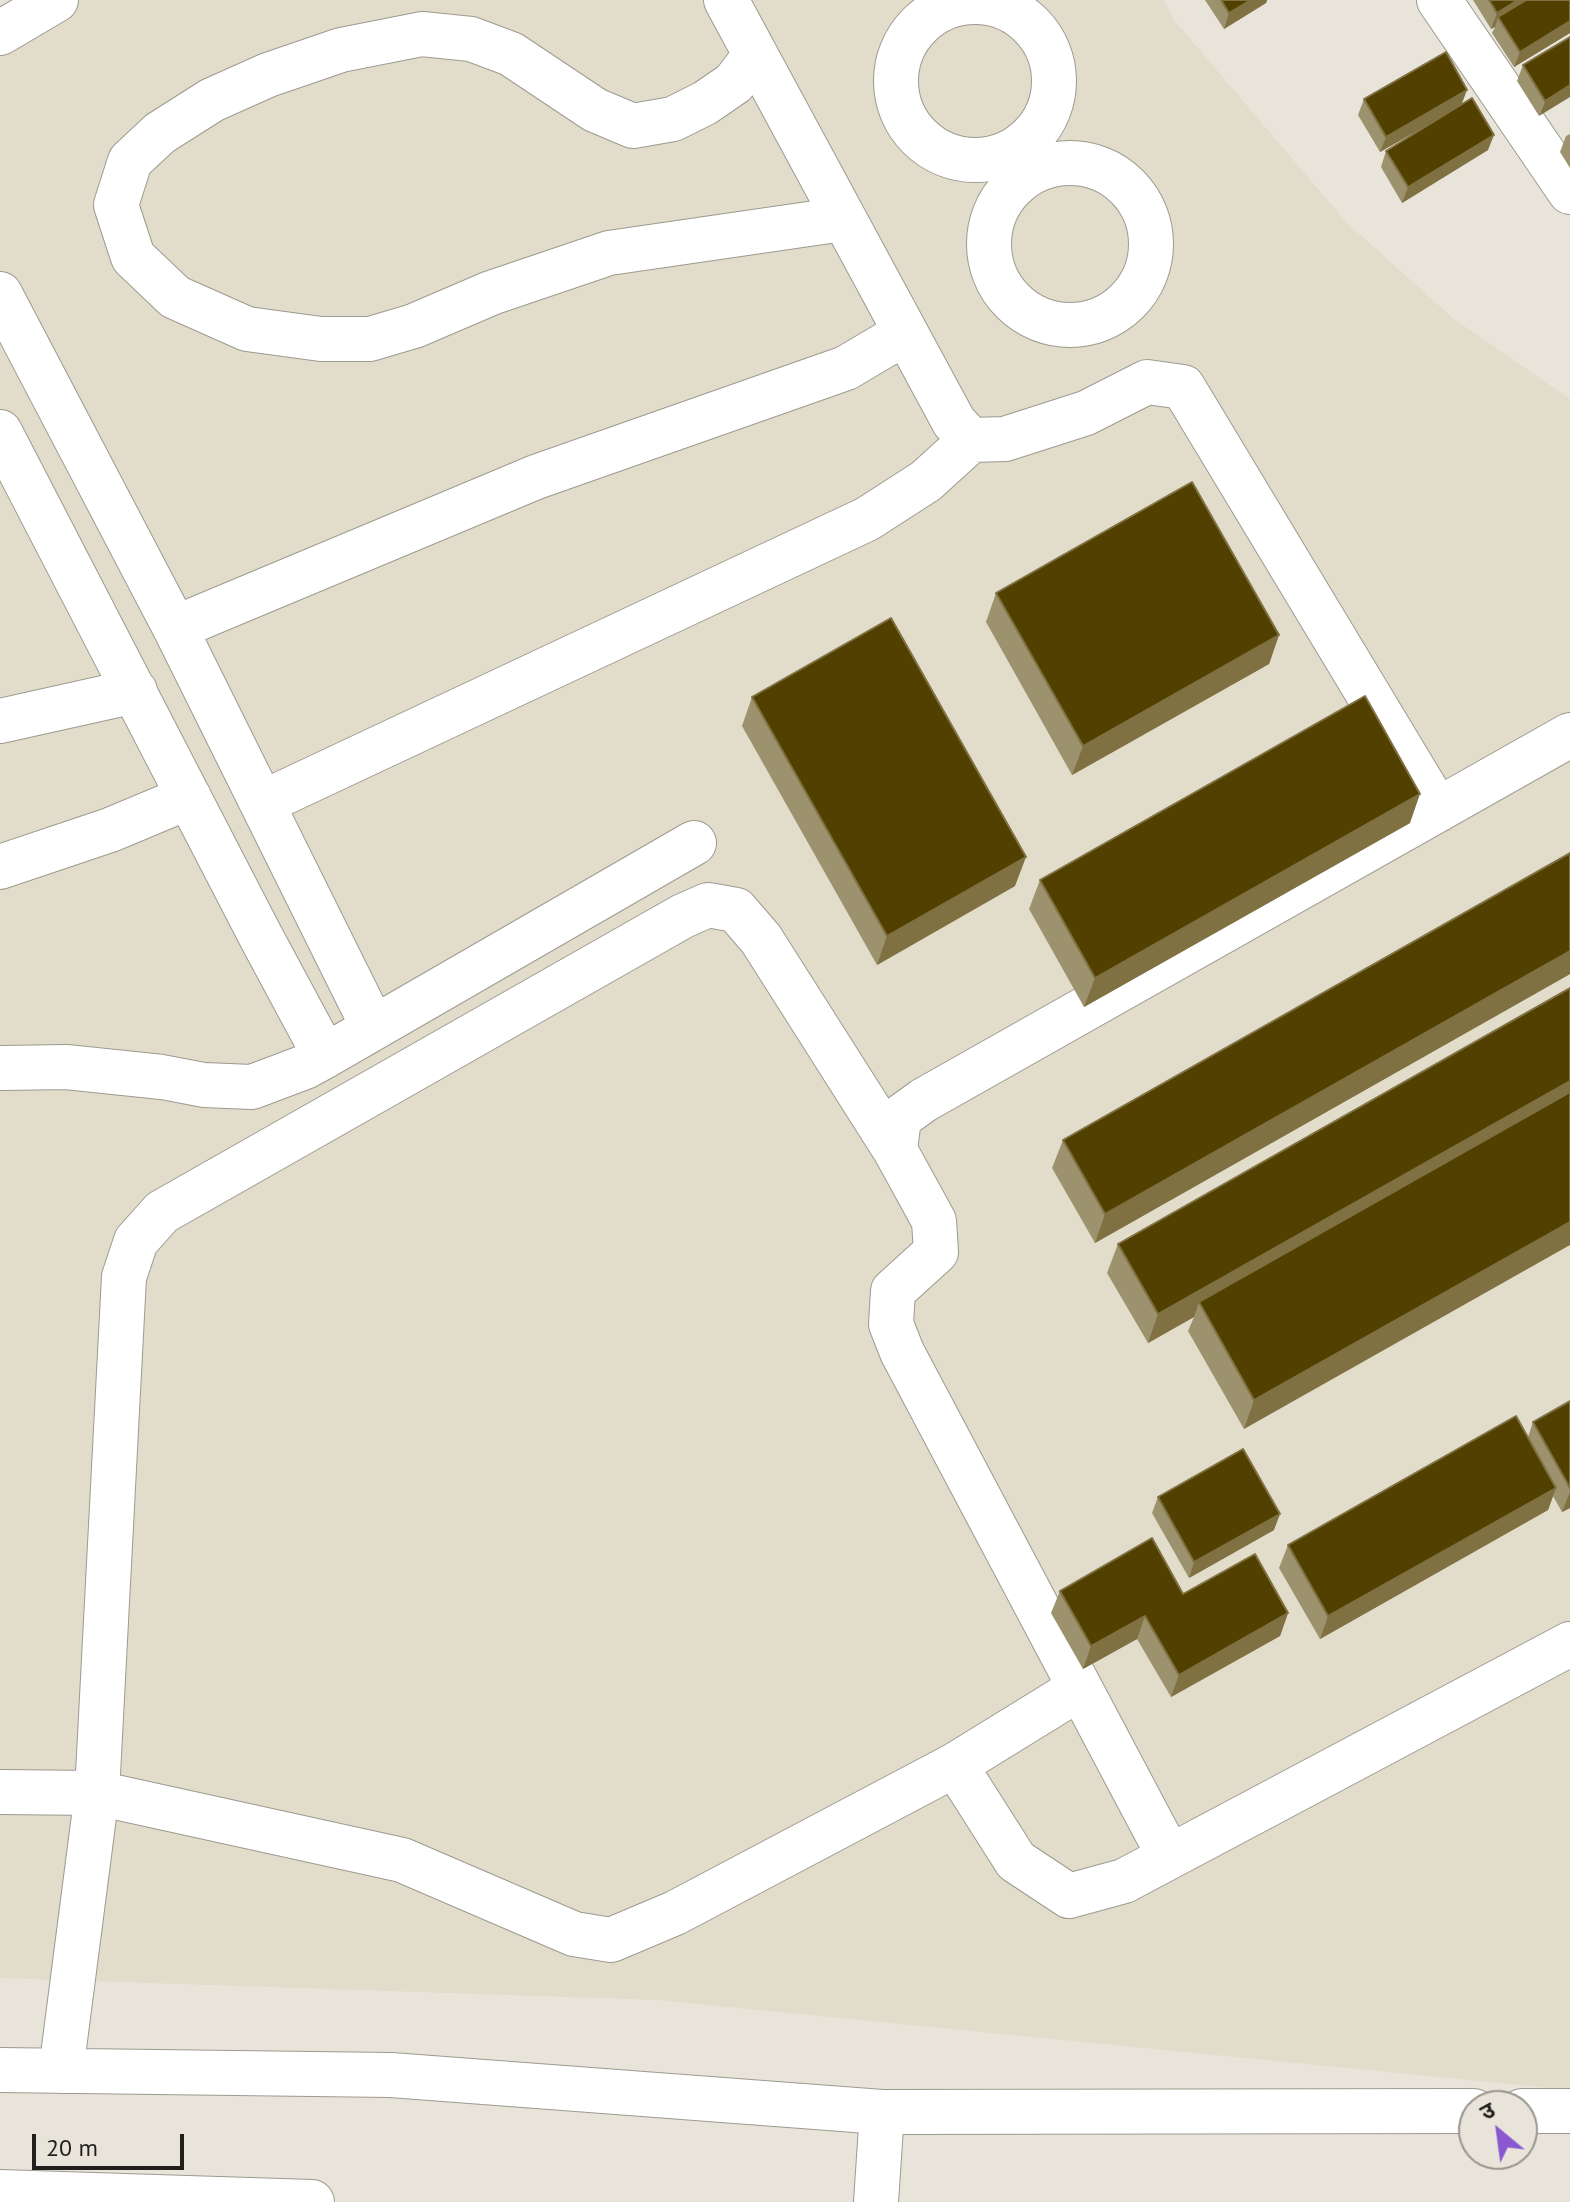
<!DOCTYPE html>
<meta charset="utf-8">
<style>
body{margin:0}
#map{position:relative;width:1570px;height:2202px;overflow:hidden;background:#e8e4da;font-family:"PT Sans","Noto Sans Devanagari",sans-serif}
canvas{display:block}
.north{position:absolute;left:1458px;top:2090px;width:80px;height:80px;box-sizing:border-box;background:#e8e4da;border:2px solid #98958e;border-radius:50%;rotate:331deg;font-size:22px;font-weight:700;line-height:32px;text-align:center;color:#211f1c}
.north::after{content:'';display:block;margin:auto;width:28px;height:36px;background:#8a58d1;clip-path:polygon(50% 0,100% 100%,50% 72%,0 100%)}
.scale{position:absolute;left:32px;top:2134px;width:152px;height:36px;box-sizing:border-box;border:4px solid #211f1c;border-top:0;padding-left:10px;font-size:24px;line-height:28px;white-space:nowrap;color:#211f1c;-webkit-text-stroke:6px #e8e4da;paint-order:stroke}
</style>
<div id="map">
<canvas width="1570" height="2202"></canvas>
<div class="north">उ</div>
<div class="scale">20 m</div>
</div>
<script>
const c = document.querySelector('canvas').getContext('2d');
c.lineJoin = 'round';
function fillPath(path, color) {
  c.fillStyle = color;
  c.fill(path, 'evenodd');
}
function trace(path, color, width, dash) {
  c.strokeStyle = color;
  c.lineWidth = width;
  c.lineCap = dash ? 'butt' : 'round';
  c.setLineDash(dash || []);
  c.stroke(path);
}
fillPath(new Path2D(`
 M 62,0 L 1163,0 L 1175,21 L 1347,223 L 1454,319 L 1570,399 L 1570,2090 L 657,2000 L 0,1978 L 0,32 Z`), '#e2dcca');
const minor = new Path2D(`
 M 726,0 L 954,422 L 971,440 L 1005,439 L 1086,413 L 1147,382 L 1183,387 L 1438,810
 M 1439,0 L 1570,192
 M896 81a79 79 0 1 1 158 0a79 79 0 1 1-158 0Z
 M 0,33 L 56,0
 M 755,55 L 734,83 L 705,103 L 673,119 L 633,126 L 595,110 L 511,54 L 471,39 L 422,34 L 341,50 L 268,75 L 212,100 L 160,133 L 130,161 L 116,205 L 133,257 L 175,297 L 247,329 L 321,339 L 370,339 L 414,326 L 491,293 L 609,253 L 843,219
 M989 244a81 81 0 1 1 162 0a81 81 0 1 1-162 0Z
 M 0,294 L 175,628 L 373,1027
 M 0,432 L 260,935 L 325,1056
 M 175,628 L 536,477 L 846,368 L 905,333
 M 0,721 L 135,691
 M 262,803 L 867,519 L 926,481 L 971,440
 M 0,867 L 110,830 L 189,797
 M 0,1068 L 66,1067 L 162,1077 L 204,1085 L 252,1087 L 305,1067 L 325,1056 L 694,843
 M 955,1765 L 1080,1688
 M 0,1792 L 97,1793 L 402,1860 L 574,1934 L 611,1940 L 675,1913 L 955,1765 L 1016,1861 L 1069,1896 L 1124,1881 L 1570,1644
 M 1169,1856 L 902,1352 L 891,1324 L 893,1291 L 936,1252 L 934,1221 L 895,1150 L 899,1118 L 924,1100 L 1570,735
 M 0,2070 L 391,2075 L 882,2112 L 1474,2111
 M 61,2071 L 97,1793 L 124,1277 L 136,1241 L 162,1212 L 683,916 L 708,905 L 736,910 L 761,939 L 895,1150
 M 1522,2111 L 1570,2111
 M 0,2192 L 312,2202
 M 876,2202 L 882,2112`);
trace(minor, '#9d9a90', 46);
trace(minor, '#fff', 44);
fillPath(new Path2D(`
 M 1205,0 L 1267,0 L 1266,3 L 1224,29 Z
 M 1473,0 L 1570,0 L 1570,33 L 1514,67 L 1492,33 L 1495,27 L 1491,29 Z
 M 1570,37 L 1539,116 L 1517,81 L 1523,65 Z
 M 1364,99 L 1461,104 L 1488,150 L 1402,203 L 1381,167 L 1386,151 L 1434,121 L 1380,152 L 1358,115 Z
 M 1570,134 L 1570,168 L 1560,152 L 1566,136 Z
 M 996,593 L 1279,635 L 1269,664 L 1072,775 L 986,622 Z
 M 752,697 L 1015,886 L 877,965 L 742,726 Z
 M 1410,823 L 1084,1007 L 1029,909 L 1040,880 Z
 M 1570,853 L 1570,974 L 1095,1243 L 1052,1168 L 1063,1140 Z
 M 1570,988 L 1244,1429 L 1188,1331 L 1194,1317 L 1148,1343 L 1107,1273 L 1118,1244 Z
 M 1570,1401 L 1570,1508 L 1562,1512 L 1553,1496 L 1548,1510 L 1320,1639 L 1279,1568 L 1288,1545 L 1528,1437 L 1533,1422 Z
 M 1158,1497 L 1274,1530 L 1189,1578 L 1152,1513 Z
 M 1060,1591 L 1183,1594 L 1288,1613 L 1280,1636 L 1171,1697 L 1137,1639 L 1083,1669 L 1051,1613 Z`), '#9d926e');
fillPath(new Path2D(`
 M 1251,0 L 1267,0 L 1266,3 L 1224,29 L 1229,13 Z
 M 1518,0 L 1539,0 L 1498,17 L 1495,27 L 1491,29 L 1497,13 Z
 M 1570,21 L 1570,33 L 1514,67 L 1520,52 Z
 M 1570,85 L 1570,97 L 1539,116 L 1545,101 Z
 M 1467,90 L 1461,106 L 1380,152 L 1386,137 Z
 M 1494,135 L 1488,150 L 1402,203 L 1408,187 Z
 M 1279,635 L 1269,664 L 1072,775 L 1083,746 Z
 M 1420,794 L 1410,823 L 1084,1007 L 1095,978 Z
 M 1026,857 L 1015,886 L 877,965 L 887,936 Z
 M 1570,951 L 1570,974 L 1095,1243 L 1105,1214 Z
 M 1570,1081 L 1570,1104 L 1199,1302 L 1194,1317 L 1148,1343 L 1158,1314 Z
 M 1570,1222 L 1570,1245 L 1244,1429 L 1254,1400 Z
 M 1556,1488 L 1548,1510 L 1320,1639 L 1328,1616 Z
 M 1570,1492 L 1570,1508 L 1562,1512 Z
 M 1280,1514 L 1274,1530 L 1189,1578 L 1194,1562 Z
 M 1288,1613 L 1280,1636 L 1171,1697 L 1179,1675 Z
 M 1145,1616 L 1137,1639 L 1083,1669 L 1091,1646 Z`), '#7f7142');
const building = new Path2D(`
 M 1221,0 L 1251,0 L 1229,13 Z
 M 1489,0 L 1518,0 L 1497,13 Z
 M 1526,0 L 1570,0 L 1570,21 L 1520,52 L 1498,17 Z
 M 1570,37 L 1570,85 L 1545,101 L 1523,65 Z
 M 1446,52 L 1467,90 L 1386,137 L 1364,99 Z
 M 1472,98 L 1494,135 L 1408,187 L 1386,151 Z
 M 1192,482 L 1279,635 L 1083,746 L 996,593 Z
 M 891,618 L 1026,857 L 887,936 L 752,697 Z
 M 1365,696 L 1420,794 L 1095,978 L 1040,880 Z
 M 1570,853 L 1570,951 L 1105,1214 L 1063,1140 Z
 M 1570,988 L 1570,1081 L 1158,1314 L 1118,1244 Z
 M 1570,1092 L 1570,1222 L 1254,1400 L 1199,1302 Z
 M 1570,1401 L 1570,1488 L 1533,1422 Z
 M 1516,1416 L 1556,1488 L 1328,1616 L 1288,1545 Z
 M 1243,1449 L 1280,1514 L 1194,1562 L 1158,1497 Z
 M 1152,1538 L 1183,1594 L 1255,1554 L 1288,1613 L 1179,1675 L 1145,1616 L 1091,1646 L 1060,1591 Z`);
fillPath(building, '#524001');
trace(building, '#7f7142', 2);
</script>
